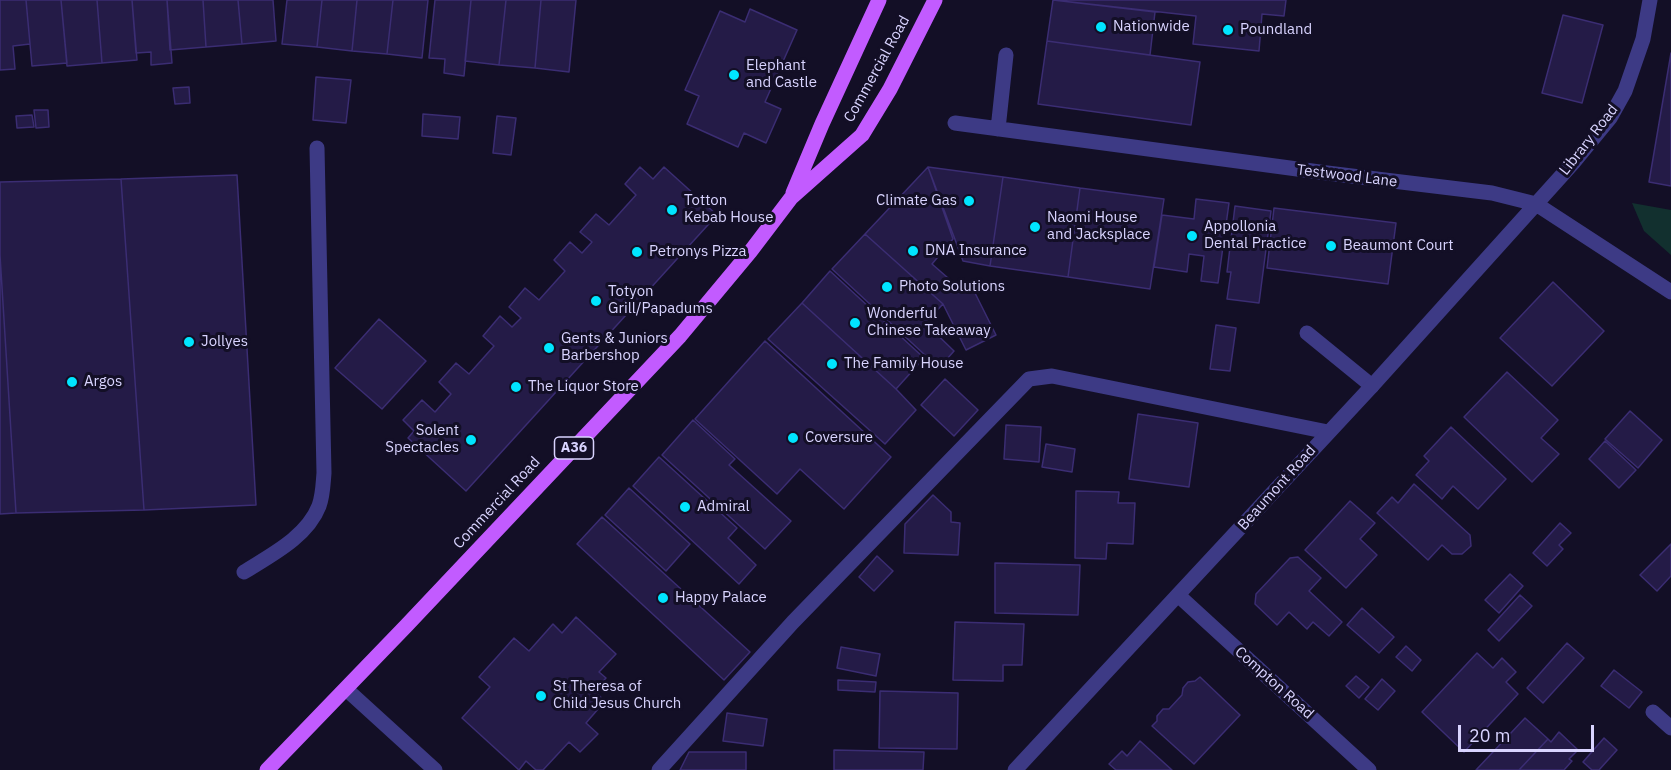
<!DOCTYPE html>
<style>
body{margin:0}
#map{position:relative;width:1671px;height:770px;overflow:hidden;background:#130f26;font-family:"IBM Plex Sans",sans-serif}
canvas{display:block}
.scale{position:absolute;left:1458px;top:725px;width:136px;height:27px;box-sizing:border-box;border:3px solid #d9d4ff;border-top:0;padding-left:8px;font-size:18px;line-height:21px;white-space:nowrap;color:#d9d4ff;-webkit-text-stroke:4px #130f26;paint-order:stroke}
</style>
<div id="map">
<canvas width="1671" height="770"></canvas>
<div class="scale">20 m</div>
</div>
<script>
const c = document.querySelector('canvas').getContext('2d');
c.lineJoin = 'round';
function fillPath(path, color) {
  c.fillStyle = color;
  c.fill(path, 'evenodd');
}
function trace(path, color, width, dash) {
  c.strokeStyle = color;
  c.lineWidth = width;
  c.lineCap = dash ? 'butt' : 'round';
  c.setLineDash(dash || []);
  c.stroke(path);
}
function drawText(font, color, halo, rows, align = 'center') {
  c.font = font + ' "IBM Plex Sans",sans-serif';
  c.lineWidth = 6;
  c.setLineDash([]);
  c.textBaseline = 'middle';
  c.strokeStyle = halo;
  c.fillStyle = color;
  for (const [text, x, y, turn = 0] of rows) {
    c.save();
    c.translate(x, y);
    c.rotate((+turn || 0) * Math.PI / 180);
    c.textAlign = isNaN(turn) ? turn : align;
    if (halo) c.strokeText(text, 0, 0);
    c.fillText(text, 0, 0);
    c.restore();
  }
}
fillPath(new Path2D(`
 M 1632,203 L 1671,210 L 1671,255 L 1644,231 Z`), '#12302f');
const building = new Path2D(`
 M 0,0 L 26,0 L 30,44 L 13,46 L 15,69 L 0,70 Z
 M 26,0 L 61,0 L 67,63 L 32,66 Z
 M 61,0 L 97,0 L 102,63 L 67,66 Z
 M 97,0 L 132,0 L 137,60 L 102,63 Z
 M 132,0 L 167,0 L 172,63 L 151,65 L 151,52 L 136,53 Z
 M 167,0 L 203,0 L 206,47 L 170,50 Z
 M 203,0 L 238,0 L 242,44 L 206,47 Z
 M 238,0 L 273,0 L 276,41 L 242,44 Z
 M 287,0 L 322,0 L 317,47 L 282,44 Z
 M 322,0 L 357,0 L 352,51 L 317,47 Z
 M 357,0 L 393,0 L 387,54 L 352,51 Z
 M 393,0 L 428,0 L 422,58 L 387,54 Z
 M 435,0 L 471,0 L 464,76 L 444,73 L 445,59 L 429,58 Z
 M 471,0 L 506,0 L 499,65 L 465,61 Z
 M 506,0 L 541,0 L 535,68 L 499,65 Z
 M 541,0 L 576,0 L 569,72 L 535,68 Z
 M 1053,0 L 1286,0 L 1284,16 L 1262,14 L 1259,51 L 1193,44 L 1196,16 Z
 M 1053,0 L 1155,12 L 1150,55 L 1047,41 Z
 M 750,9 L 797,30 L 765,102 L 781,109 L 766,143 L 744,133 L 738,147 L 687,124 L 699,96 L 685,90 L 720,11 L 745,22 Z
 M 1563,15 L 1603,25 L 1582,103 L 1542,93 Z
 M 1047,41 L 1200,62 L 1191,125 L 1038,104 Z
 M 1671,53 L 1671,186 L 1649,182 Z
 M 316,77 L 351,80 L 346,123 L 313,120 Z
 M 189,87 L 190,103 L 175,104 L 173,88 Z
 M 34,110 L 48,110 L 49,127 L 36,128 Z
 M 423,114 L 460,117 L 458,139 L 422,136 Z
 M 32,115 L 34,127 L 17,128 L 16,116 Z
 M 497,116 L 516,118 L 511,155 L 493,153 Z
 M 640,167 L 653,179 L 664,167 L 717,215 L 466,491 L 408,438 L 414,431 L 403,420 L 422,400 L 435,412 L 451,394 L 439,382 L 456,363 L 469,374 L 494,346 L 483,336 L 500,316 L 512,327 L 521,318 L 509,307 L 525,288 L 539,300 L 565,271 L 554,260 L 570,242 L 582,253 L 592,242 L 580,232 L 596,214 L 609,225 L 636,195 L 625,184 Z
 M 928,167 L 1003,177 L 990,266 L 963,261 Z
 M 928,167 L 953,239 L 932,264 L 964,292 L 972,287 L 996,335 L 966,350 L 943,304 L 865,234 Z
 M 237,175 L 256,505 L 144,510 L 121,179 Z
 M 1003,177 L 1080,188 L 1068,277 L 990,266 Z
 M 121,179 L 144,510 L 16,513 L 0,255 L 0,182 Z
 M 1080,188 L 1164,199 L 1150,289 L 1068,277 Z
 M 1196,199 L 1229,203 L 1218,283 L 1201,281 L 1204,256 L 1189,254 L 1187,272 L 1154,267 L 1162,215 L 1194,219 Z
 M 1235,206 L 1271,211 L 1259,303 L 1227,299 L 1231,272 L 1227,272 Z
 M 1274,208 L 1396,223 L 1388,284 L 1267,268 Z
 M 865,234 L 943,304 L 925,323 L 954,351 L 939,368 L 832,269 Z
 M 0,255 L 16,513 L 0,514 Z
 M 830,271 L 924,358 L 896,389 L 802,303 Z
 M 1553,282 L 1604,331 L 1552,386 L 1500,338 Z
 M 802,303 L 896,389 L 916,410 L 885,444 L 768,339 Z
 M 379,319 L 426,361 L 382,409 L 335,368 Z
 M 1216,325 L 1236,328 L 1230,371 L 1210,369 Z
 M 765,341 L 891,457 L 844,509 L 800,469 L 777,494 L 695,419 Z
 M 1507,372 L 1558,420 L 1541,438 L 1559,454 L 1532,482 L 1464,417 Z
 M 945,379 L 978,410 L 954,436 L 921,405 Z
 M 1630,411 L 1662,440 L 1638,468 L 1605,439 Z
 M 1138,414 L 1198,423 L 1189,487 L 1129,479 Z
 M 693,420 L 735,459 L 729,465 L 791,521 L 765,549 L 662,455 Z
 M 1006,425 L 1041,427 L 1039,462 L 1004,459 Z
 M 1451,427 L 1506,479 L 1478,509 L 1453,486 L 1442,499 L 1416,475 L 1429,461 L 1424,456 Z
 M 1605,441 L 1636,470 L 1619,488 L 1589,459 Z
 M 1046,444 L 1075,449 L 1072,472 L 1042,467 Z
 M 659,457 L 737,528 L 728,538 L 756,565 L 739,584 L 633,486 Z
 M 1414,484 L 1470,535 L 1471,546 L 1462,554 L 1452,554 L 1442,545 L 1428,560 L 1377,513 L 1392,497 L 1398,503 Z
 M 629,488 L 690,544 L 666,571 L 605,515 Z
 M 1076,491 L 1119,492 L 1118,503 L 1135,503 L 1133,544 L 1107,543 L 1106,559 L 1075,558 Z
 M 933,495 L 951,512 L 951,522 L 960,523 L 958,555 L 904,553 L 905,524 Z
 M 1350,501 L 1375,523 L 1360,539 L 1377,555 L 1346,588 L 1305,550 Z
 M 602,517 L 750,652 L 724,680 L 577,544 Z
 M 1560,523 L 1571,533 L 1559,545 L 1563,549 L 1547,566 L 1533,553 Z
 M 1671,544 L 1671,576 L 1657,591 L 1640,575 Z
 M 877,556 L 893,571 L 874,591 L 859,577 Z
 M 1298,557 L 1321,578 L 1309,591 L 1342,622 L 1329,636 L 1313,622 L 1307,629 L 1289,612 L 1277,625 L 1255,604 L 1256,594 L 1290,558 Z
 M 995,563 L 1080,565 L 1078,615 L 995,613 Z
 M 1510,574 L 1523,586 L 1499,613 L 1485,600 Z
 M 1520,595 L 1532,606 L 1499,641 L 1488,630 Z
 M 1362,608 L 1394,637 L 1379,653 L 1347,625 Z
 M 576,617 L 616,654 L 599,672 L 606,678 L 594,691 L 605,701 L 586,723 L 598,734 L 580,752 L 569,742 L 543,770 L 536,770 L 526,761 L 519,770 L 462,718 L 490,687 L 479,677 L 514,638 L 529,651 L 553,624 L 562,633 Z
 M 955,622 L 1024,624 L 1022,665 L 1003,665 L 1003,681 L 953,680 Z
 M 1567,643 L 1584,658 L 1543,703 L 1527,688 Z
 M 1406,646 L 1421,660 L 1412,671 L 1396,657 Z
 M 841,647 L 880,654 L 876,676 L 837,668 Z
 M 1477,653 L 1493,668 L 1502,658 L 1516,672 L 1506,682 L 1518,694 L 1464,752 L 1422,712 Z
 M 1614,670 L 1642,692 L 1629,708 L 1601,686 Z
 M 1356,676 L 1369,687 L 1359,698 L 1346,686 Z
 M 1200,677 L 1240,715 L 1194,764 L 1152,726 L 1157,721 L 1157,716 L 1163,709 L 1169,709 L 1182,695 L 1183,688 L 1188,682 L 1195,681 Z
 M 1382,679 L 1395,691 L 1378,710 L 1365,699 Z
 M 838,680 L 876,682 L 875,692 L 838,690 Z
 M 880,691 L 958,693 L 957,749 L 879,748 Z
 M 727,713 L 767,719 L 763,746 L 723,741 Z
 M 1525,718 L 1548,739 L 1519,770 L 1476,770 Z
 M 1559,732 L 1578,750 L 1569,759 L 1572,761 L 1564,770 L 1519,770 L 1548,739 L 1551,742 Z
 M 1604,738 L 1617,750 L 1599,770 L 1592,770 L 1583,762 Z
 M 1140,741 L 1172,770 L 1116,770 L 1109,764 L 1122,751 L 1127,756 Z
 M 834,750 L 924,752 L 923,770 L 834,770 Z
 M 689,752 L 746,752 L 746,770 L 680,770 Z`);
fillPath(building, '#241b47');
trace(building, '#3b2d73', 1.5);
trace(new Path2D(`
 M 1307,333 L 1372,386
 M 244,572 C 271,555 307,537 319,506 C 323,495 323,484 324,473 L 317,148
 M 1653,712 L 1671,728
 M 659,770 L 793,622 L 1029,379 L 1052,376 L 1328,432`), '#3d3a85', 15);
trace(new Path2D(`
 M 955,123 L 1327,173 L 1492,193 L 1536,204 L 1671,292
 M 998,129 L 1006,55
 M 1179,596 L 1369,770
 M 346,689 L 435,770
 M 1015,770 L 1372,386 L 1573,163 L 1610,118 L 1625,91 L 1643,39 L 1650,0`), '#3d3a85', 15);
trace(new Path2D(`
 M 793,193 L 822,124 L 879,0
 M 267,770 L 406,626 L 680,336 L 750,252 L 791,198 L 862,135 L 890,89 L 935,0`), '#c25bff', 15);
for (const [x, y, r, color] of [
 [1101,27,6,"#00e5ff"],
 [1228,30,6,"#00e5ff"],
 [734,75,6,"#00e5ff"],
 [969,201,6,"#00e5ff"],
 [672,210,6,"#00e5ff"],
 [1035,227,6,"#00e5ff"],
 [1192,236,6,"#00e5ff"],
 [1331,246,6,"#00e5ff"],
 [913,251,6,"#00e5ff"],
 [637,252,6,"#00e5ff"],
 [887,287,6,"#00e5ff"],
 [596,301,6,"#00e5ff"],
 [855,323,6,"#00e5ff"],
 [189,342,6,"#00e5ff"],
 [549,348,6,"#00e5ff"],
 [832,364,6,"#00e5ff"],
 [72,382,6,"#00e5ff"],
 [516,387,6,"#00e5ff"],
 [793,438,6,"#00e5ff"],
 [471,440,6,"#00e5ff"],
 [685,507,6,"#00e5ff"],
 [663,598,6,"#00e5ff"],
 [541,696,6,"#00e5ff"]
]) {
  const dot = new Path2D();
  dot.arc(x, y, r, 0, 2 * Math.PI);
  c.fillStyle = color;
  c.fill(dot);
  trace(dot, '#130f26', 2);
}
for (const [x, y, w] of [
 [574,448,39]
]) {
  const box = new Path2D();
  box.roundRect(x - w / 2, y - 11, w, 22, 4.5);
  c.fillStyle = '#130f26';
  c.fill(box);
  trace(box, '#d9d4ff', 1.5);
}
drawText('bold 14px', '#d9d4ff', null, [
 ["A36",574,448]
]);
drawText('15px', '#d9d4ff', '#130f26', [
 ["Nationwide",1113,27],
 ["Poundland",1240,30],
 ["Elephant",746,66],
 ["and Castle",746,83],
 ["Totton",684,201],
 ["Kebab House",684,218],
 ["Climate Gas",957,201,"right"],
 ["Naomi House",1047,218],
 ["and Jacksplace",1047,235],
 ["Appollonia",1204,227],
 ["Dental Practice",1204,244],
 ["Beaumont Court",1343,246],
 ["DNA Insurance",925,251],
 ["Petronys Pizza",649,252],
 ["Photo Solutions",899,287],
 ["Totyon",608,292],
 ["Grill/Papadums",608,309],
 ["Wonderful",867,314],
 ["Chinese Takeaway",867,331],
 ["Gents & Juniors",561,339],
 ["Barbershop",561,356],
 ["Jollyes",201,342],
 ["The Family House",844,364],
 ["Argos",84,382],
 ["The Liquor Store",528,387],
 ["Solent",459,431,"right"],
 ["Spectacles",459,448,"right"],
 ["Coversure",805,438],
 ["Admiral",697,507],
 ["Happy Palace",675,598],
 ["St Theresa of",553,687],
 ["Child Jesus Church",553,704]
], 'left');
drawText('15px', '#d9d4ff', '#130f26', [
 ["Commercial Road",877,69,-61],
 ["Library Road",1589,140,-52],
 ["Testwood Lane",1347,176,7],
 ["Beaumont Road",1277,488,-48],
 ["Commercial Road",497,503,-47],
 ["Compton Road",1274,683,42]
]);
</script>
